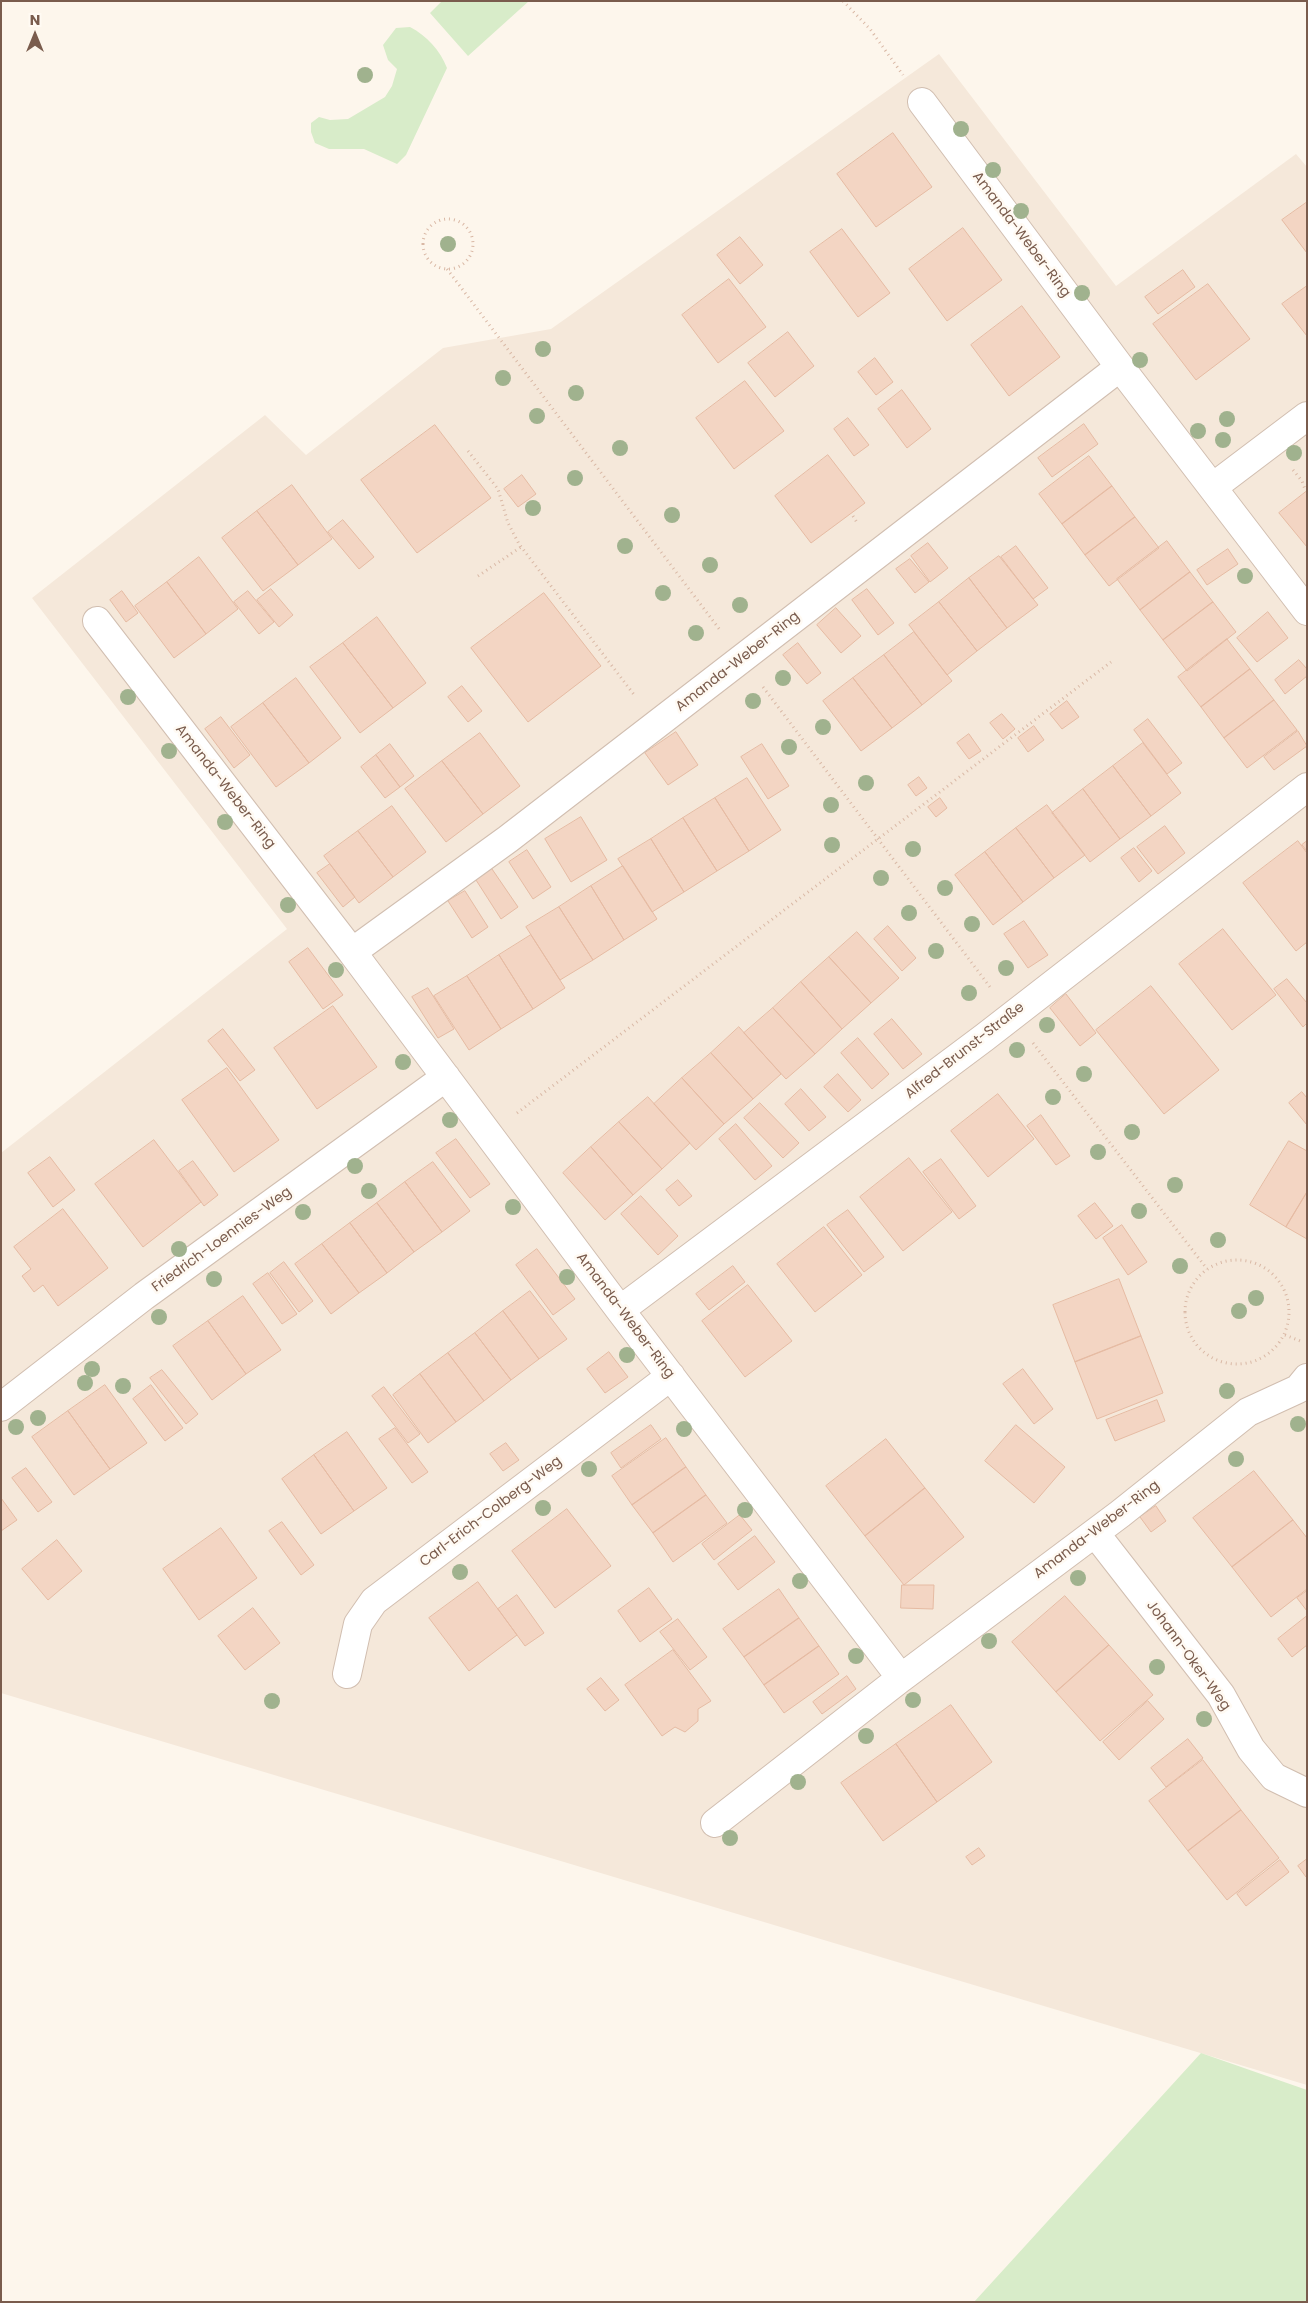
<!DOCTYPE html>
<meta charset="utf-8">
<style>
body{margin:0}
#map{position:relative;width:1308px;height:2303px;overflow:hidden;background:#fdf6ec;font-family:Poppins,sans-serif}
canvas{display:block}
.frame{position:absolute;inset:0;border:2px solid #7a5c4d;pointer-events:none}
.north{position:absolute;left:10px;top:10px;width:50px;height:50px;-webkit-text-stroke:4px #fffaf3;paint-order:stroke;rotate:0deg;font-size:14px;font-weight:700;line-height:20px;text-align:center;color:#7a5c4d}
.north::after{content:'';display:block;margin:auto;width:18px;height:22px;background:#7a5c4d;clip-path:polygon(50% 0,100% 100%,50% 72%,0 100%)}
</style>
<div id="map">
<canvas width="1308" height="2303"></canvas>
<div class="frame"></div>
<div class="north">N</div>
</div>
<script>
const c = document.querySelector('canvas').getContext('2d');
c.lineJoin = 'round';
function fillPath(path, color) {
  c.fillStyle = color;
  c.fill(path, 'evenodd');
}
function trace(path, color, width, dash) {
  c.strokeStyle = color;
  c.lineWidth = width;
  c.lineCap = dash ? 'butt' : 'round';
  c.setLineDash(dash || []);
  c.stroke(path);
}
function drawText(font, color, halo, rows, align = 'center') {
  c.font = font + ' Poppins,sans-serif';
  c.lineWidth = 5;
  c.setLineDash([]);
  c.textBaseline = 'middle';
  c.strokeStyle = halo;
  c.fillStyle = color;
  for (const [text, x, y, turn = 0] of rows) {
    c.save();
    c.translate(x, y);
    c.rotate((+turn || 0) * Math.PI / 180);
    c.textAlign = isNaN(turn) ? turn : align;
    if (halo) c.strokeText(text, 0, 0);
    c.fillText(text, 0, 0);
    c.restore();
  }
}
fillPath(new Path2D(`
 M 939,54 L 1116,286 L 1296,154 L 1307,167 L 1307,2085 L 1,1693 L 1,1153 L 287,929 L 32,598 L 265,415 L 306,455 L 443,348 L 551,329 Z`), '#f5e8da');
fillPath(new Path2D(`
 M 442,1 L 529,1 L 468,56 L 430,13 Z
 M 410,27 C 427,36 440,50 447,68 L 406,155 L 397,164 L 364,149 L 329,149 L 315,143 L 311,132 L 311,123 L 319,117 L 330,120 L 348,119 L 385,97 L 392,86 L 397,69 L 388,60 L 383,45 L 396,28 Z
 M 1201,2053 L 1307,2090 L 1307,2302 L 974,2302 Z`), '#d8ecc9');
const building = new Path2D(`
 M 893,133 L 932,187 L 876,227 L 837,174 Z
 M 1306,203 L 1307,204 L 1307,253 L 1282,220 Z
 M 963,228 L 1002,280 L 947,321 L 909,269 Z
 M 842,229 L 890,293 L 858,317 L 810,252 Z
 M 740,237 L 763,265 L 740,284 L 717,255 Z
 M 1183,270 L 1195,287 L 1158,314 L 1145,297 Z
 M 729,279 L 766,327 L 718,363 L 682,315 Z
 M 1208,284 L 1250,339 L 1196,380 L 1153,324 Z
 M 1307,286 L 1307,336 L 1282,304 Z
 M 1022,306 L 1060,357 L 1009,396 L 971,345 Z
 M 788,332 L 814,366 L 775,397 L 748,363 Z
 M 875,358 L 893,382 L 876,395 L 858,372 Z
 M 745,381 L 784,431 L 734,469 L 696,418 Z
 M 902,390 L 931,429 L 907,448 L 878,409 Z
 M 848,418 L 869,445 L 854,456 L 834,429 Z
 M 1084,424 L 1098,444 L 1052,477 L 1038,458 Z
 M 435,425 L 491,498 L 417,553 L 361,480 Z
 M 828,455 L 865,503 L 811,543 L 775,496 Z
 M 1089,456 L 1112,486 L 1062,524 L 1039,494 Z
 M 522,475 L 536,494 L 518,507 L 504,489 Z
 M 292,485 L 332,539 L 298,565 L 257,511 Z
 M 1112,486 L 1135,517 L 1085,555 L 1062,524 Z
 M 1307,491 L 1307,547 L 1279,513 Z
 M 257,511 L 298,565 L 263,591 L 222,538 Z
 M 1135,517 L 1159,548 L 1109,586 L 1085,555 Z
 M 343,520 L 374,557 L 359,569 L 328,532 Z
 M 1167,541 L 1190,572 L 1140,610 L 1117,579 Z
 M 928,543 L 948,568 L 930,582 L 911,556 Z
 M 1016,546 L 1048,588 L 1033,599 L 1001,557 Z
 M 1228,549 L 1238,564 L 1207,585 L 1197,570 Z
 M 999,556 L 1038,605 L 1007,628 L 969,578 Z
 M 199,557 L 238,609 L 206,634 L 167,582 Z
 M 910,559 L 929,582 L 915,593 L 896,569 Z
 M 1190,572 L 1213,602 L 1163,640 L 1140,610 Z
 M 969,578 L 1007,628 L 977,651 L 939,602 Z
 M 167,582 L 206,634 L 174,658 L 135,606 Z
 M 271,589 L 293,615 L 279,627 L 257,600 Z
 M 867,589 L 894,623 L 878,635 L 852,600 Z
 M 122,591 L 138,613 L 126,622 L 110,600 Z
 M 248,591 L 274,622 L 259,634 L 234,602 Z
 M 544,593 L 601,666 L 528,722 L 471,648 Z
 M 939,602 L 977,651 L 947,675 L 909,625 Z
 M 1213,602 L 1236,632 L 1187,671 L 1163,640 Z
 M 836,608 L 861,636 L 841,653 L 817,625 Z
 M 1268,612 L 1288,638 L 1257,662 L 1237,638 Z
 M 377,617 L 426,683 L 393,708 L 343,643 Z
 M 914,632 L 952,681 L 922,705 L 884,655 Z
 M 1227,639 L 1250,669 L 1201,707 L 1178,677 Z
 M 343,643 L 393,708 L 360,733 L 310,667 Z
 M 798,643 L 821,673 L 807,684 L 783,655 Z
 M 884,655 L 922,705 L 892,728 L 853,678 Z
 M 1299,660 L 1307,669 L 1307,676 L 1285,694 L 1275,680 Z
 M 1250,669 L 1274,700 L 1224,738 L 1201,707 Z
 M 296,678 L 341,738 L 309,763 L 263,703 Z
 M 853,678 L 892,728 L 861,751 L 823,701 Z
 M 462,686 L 482,711 L 468,722 L 448,697 Z
 M 1274,700 L 1297,730 L 1247,768 L 1224,738 Z
 M 1067,701 L 1079,717 L 1062,729 L 1050,714 Z
 M 263,703 L 309,763 L 276,787 L 231,727 Z
 M 1002,714 L 1015,729 L 1003,739 L 990,723 Z
 M 221,717 L 250,755 L 234,768 L 205,729 Z
 M 1148,719 L 1182,763 L 1167,774 L 1134,730 Z
 M 1034,726 L 1044,740 L 1028,752 L 1018,738 Z
 M 1298,731 L 1307,746 L 1274,770 L 1264,757 Z
 M 676,732 L 698,765 L 668,785 L 645,753 Z
 M 480,733 L 520,786 L 483,814 L 442,761 Z
 M 969,734 L 981,751 L 969,759 L 957,743 Z
 M 1143,743 L 1181,793 L 1151,816 L 1113,766 Z
 M 390,744 L 414,776 L 400,787 L 376,755 Z
 M 762,744 L 789,786 L 768,799 L 741,757 Z
 M 376,755 L 400,787 L 385,798 L 361,767 Z
 M 442,761 L 483,814 L 446,842 L 405,789 Z
 M 1113,766 L 1151,816 L 1120,839 L 1083,789 Z
 M 919,777 L 927,788 L 916,796 L 908,785 Z
 M 747,778 L 781,830 L 749,851 L 715,798 Z
 M 1083,789 L 1120,839 L 1090,862 L 1052,813 Z
 M 715,798 L 749,851 L 717,871 L 683,818 Z
 M 940,798 L 947,808 L 936,817 L 928,807 Z
 M 1047,805 L 1085,855 L 1054,878 L 1016,828 Z
 M 392,806 L 426,852 L 393,877 L 358,831 Z
 M 581,817 L 607,860 L 571,882 L 545,839 Z
 M 683,818 L 717,871 L 684,892 L 651,839 Z
 M 1165,826 L 1185,853 L 1158,874 L 1137,847 Z
 M 1016,828 L 1054,878 L 1023,902 L 985,852 Z
 M 358,831 L 393,877 L 359,903 L 324,856 Z
 M 651,839 L 684,892 L 652,912 L 618,859 Z
 M 1298,841 L 1307,853 L 1307,942 L 1296,951 L 1243,883 Z
 M 1307,841 L 1307,851 L 1302,845 Z
 M 1134,848 L 1152,871 L 1139,882 L 1121,858 Z
 M 527,850 L 551,887 L 533,899 L 509,862 Z
 M 985,852 L 1023,902 L 993,925 L 955,875 Z
 M 330,864 L 355,897 L 343,907 L 317,873 Z
 M 623,866 L 657,919 L 624,940 L 591,886 Z
 M 492,869 L 518,907 L 501,919 L 476,880 Z
 M 591,886 L 624,940 L 593,960 L 559,907 Z
 M 465,891 L 488,927 L 472,938 L 448,901 Z
 M 559,907 L 593,960 L 560,980 L 526,927 Z
 M 1024,921 L 1048,955 L 1028,968 L 1004,934 Z
 M 888,926 L 916,958 L 902,971 L 874,939 Z
 M 1223,929 L 1276,995 L 1232,1030 L 1179,964 Z
 M 857,932 L 899,978 L 871,1003 L 829,957 Z
 M 531,935 L 565,988 L 533,1009 L 499,955 Z
 M 308,948 L 343,995 L 323,1009 L 289,962 Z
 M 499,955 L 533,1009 L 501,1029 L 467,976 Z
 M 829,957 L 871,1003 L 842,1029 L 801,982 Z
 M 467,976 L 501,1029 L 469,1050 L 434,996 Z
 M 1287,979 L 1307,1003 L 1307,1023 L 1303,1027 L 1274,989 Z
 M 801,982 L 842,1029 L 815,1054 L 773,1008 Z
 M 1151,986 L 1219,1070 L 1164,1114 L 1096,1030 Z
 M 428,988 L 454,1029 L 438,1038 L 412,997 Z
 M 1066,994 L 1096,1033 L 1080,1046 L 1050,1008 Z
 M 333,1006 L 377,1067 L 317,1109 L 274,1048 Z
 M 773,1008 L 815,1054 L 786,1079 L 744,1033 Z
 M 892,1019 L 922,1054 L 903,1069 L 874,1034 Z
 M 739,1027 L 781,1074 L 753,1099 L 711,1053 Z
 M 223,1029 L 255,1070 L 240,1081 L 208,1041 Z
 M 858,1038 L 889,1074 L 872,1089 L 841,1053 Z
 M 711,1053 L 753,1099 L 724,1124 L 682,1078 Z
 M 227,1068 L 279,1140 L 234,1172 L 182,1100 Z
 M 838,1074 L 861,1100 L 848,1112 L 824,1087 Z
 M 682,1078 L 724,1124 L 696,1150 L 654,1104 Z
 M 801,1089 L 826,1117 L 809,1131 L 785,1104 Z
 M 1302,1092 L 1307,1098 L 1307,1125 L 1289,1103 Z
 M 998,1094 L 1034,1139 L 988,1177 L 951,1131 Z
 M 648,1097 L 690,1143 L 662,1169 L 619,1122 Z
 M 760,1103 L 799,1143 L 783,1158 L 744,1118 Z
 M 1041,1115 L 1070,1156 L 1056,1165 L 1027,1126 Z
 M 619,1122 L 662,1169 L 633,1195 L 591,1147 Z
 M 736,1124 L 772,1166 L 755,1180 L 719,1139 Z
 M 456,1139 L 490,1184 L 470,1198 L 436,1153 Z
 M 154,1140 L 201,1202 L 143,1247 L 95,1184 Z
 M 1289,1141 L 1307,1151 L 1307,1192 L 1286,1227 L 1250,1205 Z
 M 591,1147 L 633,1195 L 605,1220 L 563,1173 Z
 M 50,1157 L 75,1190 L 53,1207 L 28,1173 Z
 M 909,1158 L 952,1212 L 903,1251 L 860,1197 Z
 M 941,1159 L 976,1206 L 959,1219 L 923,1172 Z
 M 193,1161 L 218,1195 L 204,1206 L 179,1171 Z
 M 433,1162 L 470,1211 L 442,1232 L 405,1182 Z
 M 678,1180 L 692,1196 L 679,1206 L 666,1190 Z
 M 405,1182 L 442,1232 L 414,1252 L 377,1203 Z
 M 1307,1192 L 1307,1239 L 1286,1227 Z
 M 641,1196 L 678,1236 L 658,1255 L 621,1214 Z
 M 377,1203 L 414,1252 L 387,1273 L 350,1223 Z
 M 1095,1203 L 1113,1226 L 1096,1239 L 1078,1216 Z
 M 63,1209 L 108,1268 L 58,1306 L 43,1285 L 34,1292 L 22,1276 L 31,1269 L 14,1247 Z
 M 848,1210 L 884,1257 L 864,1272 L 827,1225 Z
 M 350,1223 L 387,1273 L 359,1293 L 322,1244 Z
 M 1122,1225 L 1147,1262 L 1128,1275 L 1103,1238 Z
 M 824,1227 L 862,1275 L 815,1312 L 777,1264 Z
 M 322,1244 L 359,1293 L 331,1314 L 295,1264 Z
 M 537,1249 L 575,1299 L 553,1315 L 516,1265 Z
 M 284,1262 L 313,1301 L 299,1312 L 270,1273 Z
 M 733,1266 L 745,1282 L 709,1310 L 696,1294 Z
 M 268,1273 L 297,1314 L 282,1324 L 253,1284 Z
 M 1119,1279 L 1141,1336 L 1075,1362 L 1053,1305 Z
 M 748,1285 L 792,1341 L 745,1377 L 702,1321 Z
 M 530,1291 L 567,1339 L 539,1359 L 503,1311 Z
 M 243,1296 L 281,1350 L 246,1374 L 208,1321 Z
 M 503,1311 L 539,1359 L 511,1380 L 475,1333 Z
 M 208,1321 L 246,1374 L 212,1400 L 173,1346 Z
 M 475,1333 L 511,1380 L 484,1401 L 448,1353 Z
 M 1141,1336 L 1163,1393 L 1097,1419 L 1075,1362 Z
 M 609,1352 L 628,1377 L 605,1393 L 587,1369 Z
 M 448,1353 L 484,1401 L 456,1422 L 420,1374 Z
 M 1023,1369 L 1053,1409 L 1034,1424 L 1003,1384 Z
 M 162,1370 L 198,1414 L 186,1424 L 150,1378 Z
 M 420,1374 L 456,1422 L 428,1443 L 393,1395 Z
 M 105,1385 L 147,1443 L 110,1469 L 68,1411 Z
 M 151,1385 L 183,1428 L 165,1441 L 133,1399 Z
 M 384,1387 L 420,1434 L 408,1443 L 372,1396 Z
 M 1157,1400 L 1165,1421 L 1115,1441 L 1106,1420 Z
 M 68,1411 L 110,1469 L 74,1495 L 32,1437 Z
 M 651,1425 L 661,1439 L 621,1468 L 611,1453 Z
 M 1016,1425 L 1065,1467 L 1034,1503 L 985,1461 Z
 M 395,1428 L 428,1472 L 412,1483 L 379,1439 Z
 M 347,1432 L 387,1488 L 354,1511 L 314,1455 Z
 M 666,1438 L 686,1467 L 632,1505 L 612,1476 Z
 M 886,1439 L 925,1488 L 865,1536 L 826,1486 Z
 M 506,1443 L 519,1460 L 503,1471 L 490,1454 Z
 M 314,1455 L 354,1511 L 321,1534 L 282,1479 Z
 M 686,1467 L 706,1495 L 653,1533 L 632,1505 Z
 M 26,1468 L 52,1502 L 38,1512 L 12,1478 Z
 M 1254,1471 L 1293,1520 L 1232,1567 L 1193,1518 Z
 M 925,1488 L 964,1537 L 904,1585 L 865,1536 Z
 M 706,1495 L 727,1523 L 673,1562 L 653,1533 Z
 M 1,1498 L 17,1520 L 1,1531 Z
 M 1156,1506 L 1166,1521 L 1151,1532 L 1140,1517 Z
 M 567,1509 L 611,1566 L 555,1608 L 512,1551 Z
 M 740,1515 L 752,1530 L 714,1560 L 702,1544 Z
 M 1293,1520 L 1307,1538 L 1307,1589 L 1271,1617 L 1232,1567 Z
 M 282,1522 L 314,1565 L 301,1575 L 269,1531 Z
 M 221,1528 L 257,1578 L 199,1620 L 163,1569 Z
 M 755,1536 L 775,1562 L 738,1590 L 718,1564 Z
 M 57,1540 L 82,1571 L 48,1600 L 22,1569 Z
 M 478,1582 L 517,1635 L 469,1671 L 429,1618 Z
 M 902,1585 L 934,1585 L 933,1609 L 901,1608 Z
 M 649,1588 L 672,1619 L 640,1642 L 618,1611 Z
 M 779,1589 L 799,1618 L 744,1657 L 723,1629 Z
 M 1307,1591 L 1307,1611 L 1297,1598 Z
 M 517,1595 L 544,1633 L 525,1646 L 498,1609 Z
 M 1065,1596 L 1109,1645 L 1056,1692 L 1012,1642 Z
 M 253,1608 L 280,1643 L 245,1670 L 218,1636 Z
 M 1307,1616 L 1307,1645 L 1292,1657 L 1278,1639 Z
 M 799,1618 L 819,1646 L 764,1685 L 744,1657 Z
 M 678,1619 L 707,1657 L 690,1670 L 660,1632 Z
 M 1109,1645 L 1153,1695 L 1100,1741 L 1056,1692 Z
 M 819,1646 L 839,1674 L 784,1713 L 764,1685 Z
 M 673,1650 L 711,1701 L 698,1709 L 698,1721 L 685,1732 L 675,1727 L 662,1736 L 625,1685 Z
 M 847,1676 L 856,1689 L 822,1714 L 813,1702 Z
 M 601,1678 L 619,1700 L 605,1711 L 587,1689 Z
 M 1148,1701 L 1164,1719 L 1119,1760 L 1103,1742 Z
 M 951,1705 L 992,1762 L 937,1802 L 896,1744 Z
 M 1188,1739 L 1203,1758 L 1166,1787 L 1151,1768 Z
 M 896,1744 L 937,1802 L 883,1841 L 841,1783 Z
 M 1203,1760 L 1241,1810 L 1188,1851 L 1149,1801 Z
 M 1241,1810 L 1279,1858 L 1227,1900 L 1188,1851 Z
 M 979,1848 L 985,1856 L 972,1865 L 966,1857 Z
 M 1307,1859 L 1307,1877 L 1306,1877 L 1298,1866 Z
 M 1280,1860 L 1289,1872 L 1246,1906 L 1237,1894 Z`);
fillPath(building, '#f3d5c3');
trace(building, '#e6bba3', 1);
const minor = new Path2D(`
 M 922,102 L 1120,367 L 1307,611
 M 1120,367 L 508,839 L 352,952 L 620,1310 L 901,1678 L 1120,1514 L 1248,1412 L 1298,1389 L 1307,1378
 M 1213,487 L 1307,416
 M 97,621 L 352,952
 M 620,1310 L 985,1037 L 1307,787
 M 1,1407 L 144,1296 L 446,1077
 M 1095,1533 L 1221,1695 L 1251,1749 L 1274,1777 L 1307,1793
 M 347,1674 L 358,1624 L 374,1601 L 671,1376
 M 715,1823 L 901,1678`);
trace(minor, '#d1beb0', 30);
trace(new Path2D(`
 M 843,1 L 870,29 L 903,75
 M423 244a25 25 0 1 1 50 0a25 25 0 1 1-50 0Z
 M 447,269 L 720,630
 M 468,451 L 498,489 L 508,523 L 519,544 L 635,696
 M 1293,470 L 1302,481 L 1305,489
 M 853,516 L 858,524
 M 478,576 L 521,547
 M 763,687 L 990,987
 M 1033,1043 L 1207,1269
 M 517,1113 L 1111,662
 M1185 1312a52 52 0 1 1 104 0a52 52 0 1 1-104 0Z
 M 1285,1335 L 1303,1342`), '#d9b8a5', 3, [1, 4]);
trace(minor, '#fff', 28);
c.fillStyle = '#a0b28e';
for (const [x, y] of [
 [365,75],
 [961,129],
 [993,170],
 [1021,211],
 [448,244],
 [1082,293],
 [543,349],
 [1140,360],
 [503,378],
 [576,393],
 [537,416],
 [1227,419],
 [1198,431],
 [1223,440],
 [620,448],
 [1294,453],
 [575,478],
 [533,508],
 [672,515],
 [625,546],
 [710,565],
 [1245,576],
 [663,593],
 [740,605],
 [696,633],
 [783,678],
 [128,697],
 [753,701],
 [823,727],
 [789,747],
 [169,751],
 [866,783],
 [831,805],
 [225,822],
 [832,845],
 [913,849],
 [881,878],
 [945,888],
 [288,905],
 [909,913],
 [972,924],
 [936,951],
 [1006,968],
 [336,970],
 [969,993],
 [1047,1025],
 [1017,1050],
 [403,1062],
 [1084,1074],
 [1053,1097],
 [450,1120],
 [1132,1132],
 [1098,1152],
 [355,1166],
 [1175,1185],
 [369,1191],
 [513,1207],
 [1139,1211],
 [303,1212],
 [1218,1240],
 [179,1249],
 [1180,1266],
 [567,1277],
 [214,1279],
 [1256,1298],
 [1239,1311],
 [159,1317],
 [627,1355],
 [92,1369],
 [85,1383],
 [123,1386],
 [1227,1391],
 [38,1418],
 [1298,1424],
 [16,1427],
 [684,1429],
 [1236,1459],
 [589,1469],
 [543,1508],
 [745,1510],
 [460,1572],
 [1078,1578],
 [800,1581],
 [989,1641],
 [856,1656],
 [1157,1667],
 [913,1700],
 [272,1701],
 [1204,1719],
 [866,1736],
 [798,1782],
 [730,1838]
]) {
  c.beginPath();
  c.arc(x, y, 8, 0, 2 * Math.PI);
  c.fill();
}
drawText('14px', '#7a5c4d', '#fffaf3', [
 ["Amanda-Weber-Ring",1021,235,53],
 ["Amanda-Weber-Ring",738,662,-38],
 ["Amanda-Weber-Ring",225,787,52],
 ["Alfred-Brunst-Straße",965,1051,-38],
 ["Friedrich-Loennies-Weg",222,1240,-36],
 ["Amanda-Weber-Ring",625,1316,53],
 ["Carl-Erich-Colberg-Weg",491,1512,-37],
 ["Amanda-Weber-Ring",1097,1530,-37],
 ["Johann-Oker-Weg",1188,1656,54]
]);
</script>
